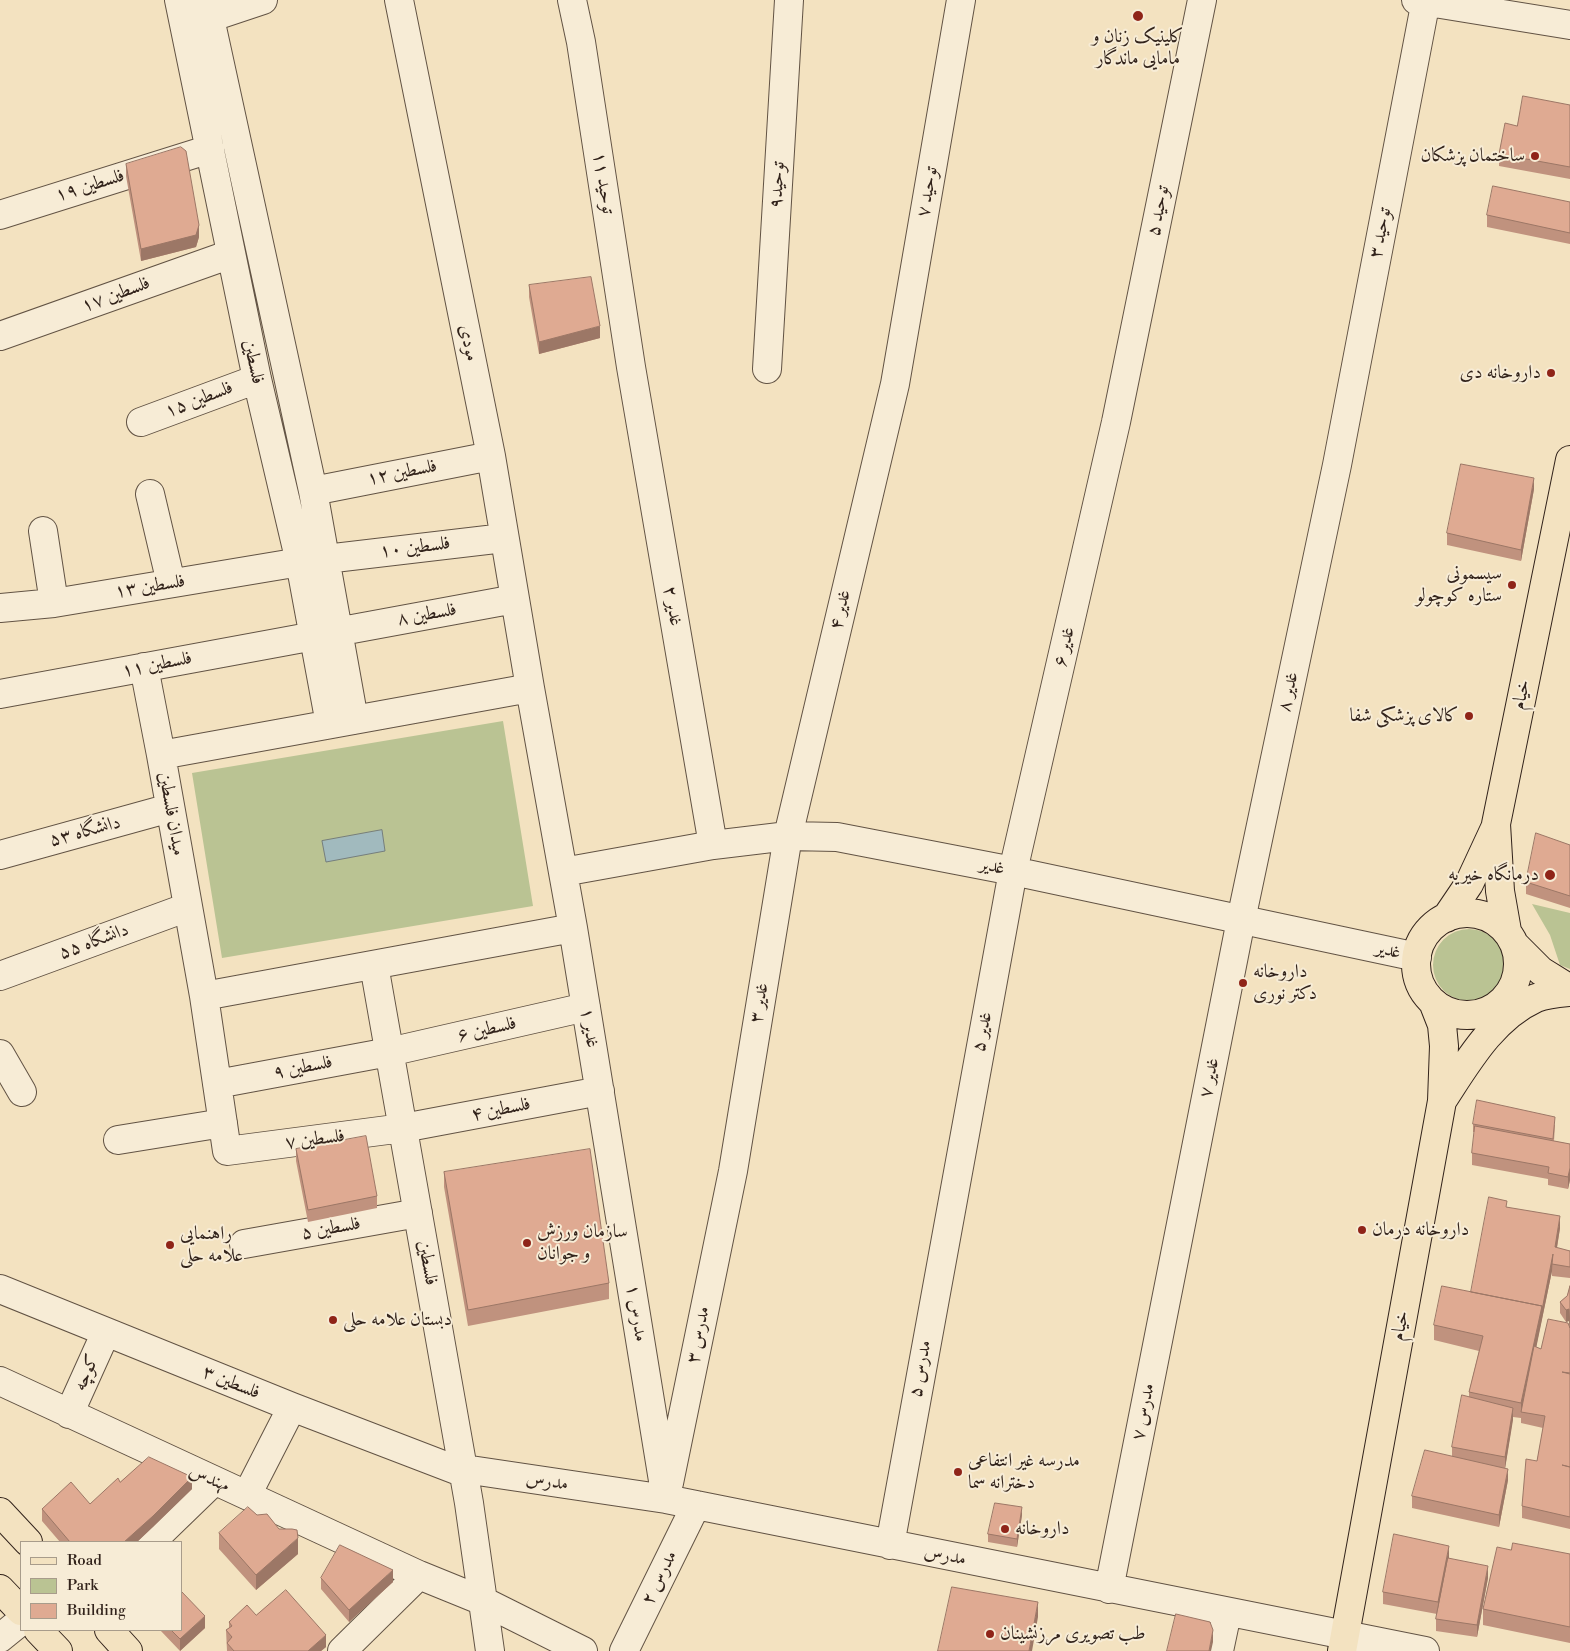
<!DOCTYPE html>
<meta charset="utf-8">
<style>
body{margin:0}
#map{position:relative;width:1570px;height:1651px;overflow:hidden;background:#f3e2c0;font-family:"Libre Bodoni",serif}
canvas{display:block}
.legend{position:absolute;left:20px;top:1541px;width:162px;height:90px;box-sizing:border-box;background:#f7ecd6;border:1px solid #a89c8b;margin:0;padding:6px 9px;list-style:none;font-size:15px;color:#32231b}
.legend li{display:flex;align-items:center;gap:10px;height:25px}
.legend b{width:25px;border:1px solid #a89c8b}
</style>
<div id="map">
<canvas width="1570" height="1651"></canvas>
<ul class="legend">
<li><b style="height:6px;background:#f3e2c0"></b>Road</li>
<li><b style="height:14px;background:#bac393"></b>Park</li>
<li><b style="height:14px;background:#dfaa92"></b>Building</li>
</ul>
</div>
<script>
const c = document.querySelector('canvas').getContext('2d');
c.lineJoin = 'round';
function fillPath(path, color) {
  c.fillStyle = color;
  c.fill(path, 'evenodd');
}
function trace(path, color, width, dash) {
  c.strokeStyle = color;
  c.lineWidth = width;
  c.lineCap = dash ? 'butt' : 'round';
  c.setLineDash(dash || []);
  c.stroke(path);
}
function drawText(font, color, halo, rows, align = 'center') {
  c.font = font + ' "Libre Bodoni",Amiri,serif';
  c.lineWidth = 4;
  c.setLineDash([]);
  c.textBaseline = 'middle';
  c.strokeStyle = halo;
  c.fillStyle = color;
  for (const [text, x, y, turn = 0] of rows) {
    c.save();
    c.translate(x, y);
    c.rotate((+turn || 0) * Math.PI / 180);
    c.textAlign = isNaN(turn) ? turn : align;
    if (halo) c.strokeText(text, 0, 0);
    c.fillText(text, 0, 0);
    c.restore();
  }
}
fillPath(new Path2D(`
 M 503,721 L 533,906 L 222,958 L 192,773 Z
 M 1532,904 L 1570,913 L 1570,969 L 1560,965 L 1550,935 Z
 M1433 965a36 36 0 1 1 72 0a36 36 0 1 1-72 0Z`), '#bac393');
const water = new Path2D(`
 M 382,830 L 385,851 L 326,862 L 322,841 Z`);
fillPath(water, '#a1babe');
trace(water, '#757e7d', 1);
const minor = new Path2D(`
 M 179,0 L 257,379 L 300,562 L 330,724
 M 206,0 L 313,491 L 354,720
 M 399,0 L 491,456 L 530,688
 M 572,0 L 581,42 L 631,367 L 713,845
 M 1416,0 L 1570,25
 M 209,18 L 263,0
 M 0,215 L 210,149
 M 0,336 L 231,254
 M 767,369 L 789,0
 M 141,422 L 257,379
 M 313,491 L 491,456
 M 150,494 L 171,583
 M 43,531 L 54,603
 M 0,608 L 54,603 L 300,562 L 504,538
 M 144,667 L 161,755
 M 0,694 L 515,599
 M 0,855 L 170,808
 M 563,872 L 713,845 L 788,836 L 837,837 L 1013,871 L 1417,957
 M 573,928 L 204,996 L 161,755 L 530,688 L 573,928 L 666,1499
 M 374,965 L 469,1503 L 490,1651
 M 0,976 L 188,907
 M 204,996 L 227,1151 L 403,1128 L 600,1091
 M 0,1054 L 22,1092
 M 217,1084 L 389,1052 L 586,1007
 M 118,1140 L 223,1123
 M 244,1244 L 418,1213
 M 0,1289 L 292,1407 L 464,1473
 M 0,1381 L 419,1575 L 483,1601 L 583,1651
 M 69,1414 L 106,1332
 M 464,1469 L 666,1499 L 1425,1651
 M 669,1483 L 733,1171 L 788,836 L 895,384 L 961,0
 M 247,1495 L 292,1407
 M 151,1542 L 214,1481
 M 890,1545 L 1013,871 L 1116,422 L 1202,0
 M 1109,1589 L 1241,920 L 1337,465 L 1426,0
 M 0,1638 L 21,1621
 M 342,1651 L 419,1575
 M 624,1651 L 696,1505
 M 1219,1651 L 1227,1613`);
const major = new Path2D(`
 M1416 964a51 51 0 1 1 102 0a51 51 0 1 1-102 0Z
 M 1446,918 L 1469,884 L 1495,828
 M 1507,931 L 1500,891 L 1496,824 L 1570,460
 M 1515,945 L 1541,971 L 1570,989
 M 1442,1101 C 1467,1063 1492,1018 1536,998 C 1546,994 1559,993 1570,992
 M 0,1512 L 28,1542
 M 0,1589 L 21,1611
 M 38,1630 L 58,1651
 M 109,1630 L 128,1651
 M 1342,1651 L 1442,1101 L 1444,1046 L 1442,1025 L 1433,1002`);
trace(minor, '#625344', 30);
trace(major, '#32231b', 30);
trace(minor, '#f7ecd6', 28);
trace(major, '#f3e2c0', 28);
fillPath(new Path2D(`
 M 1570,105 L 1570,179 L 1499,166 L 1499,154 L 1517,126 Z
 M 126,164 L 199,237 L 196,247 L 141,261 L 126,176 Z
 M 1570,202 L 1570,244 L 1487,227 L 1487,215 Z
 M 529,285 L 600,338 L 539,354 L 529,297 Z
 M 1534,489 L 1521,561 L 1447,545 L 1447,533 Z
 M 1570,845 L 1570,908 L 1526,894 L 1526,882 Z
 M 1473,1124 L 1555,1125 L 1554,1141 L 1570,1144 L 1570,1180 L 1568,1189 L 1548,1185 L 1548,1179 L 1472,1165 L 1472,1153 L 1475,1132 L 1473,1132 Z
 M 296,1149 L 377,1196 L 377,1208 L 308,1222 L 296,1161 Z
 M 444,1172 L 609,1283 L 609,1299 L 468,1326 L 444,1187 Z
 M 1507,1207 L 1560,1228 L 1557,1248 L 1570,1251 L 1570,1278 L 1552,1276 L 1552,1271 L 1536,1347 L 1541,1349 L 1570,1327 L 1569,1321 L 1566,1322 L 1560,1313 L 1560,1302 L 1567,1296 L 1570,1286 L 1570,1529 L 1522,1518 L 1522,1506 L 1537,1461 L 1543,1428 L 1521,1423 L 1521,1418 L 1513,1417 L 1505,1468 L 1508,1480 L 1499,1527 L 1412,1508 L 1412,1496 L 1452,1456 L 1452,1447 L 1469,1397 L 1469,1392 L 1479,1351 L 1434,1340 L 1434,1325 L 1471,1292 Z
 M 120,1482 L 192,1489 L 137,1542 L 60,1542 L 42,1521 L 42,1509 L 90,1504 Z
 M 1022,1515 L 1017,1547 L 988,1542 L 988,1534 Z
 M 219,1533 L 298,1554 L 256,1590 L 219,1549 Z
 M 1511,1550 L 1570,1554 L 1570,1643 L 1483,1625 L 1483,1609 Z
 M 1449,1558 L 1488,1578 L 1477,1637 L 1436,1631 L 1436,1619 L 1437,1614 L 1383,1604 L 1383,1592 Z
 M 321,1578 L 393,1582 L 349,1622 L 321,1589 Z
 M 256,1615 L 326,1647 L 321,1651 L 227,1651 L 226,1630 L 229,1628 L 229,1622 Z
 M 205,1628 L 180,1651 L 160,1630 L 181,1630 Z`), '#c0927e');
fillPath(new Path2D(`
 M 199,225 L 199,237 L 196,247 L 141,261 L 141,249 Z
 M 600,326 L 600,338 L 539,354 L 539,342 Z
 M 1534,478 L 1534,489 L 1521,561 L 1521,550 Z
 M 1570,1168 L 1570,1180 L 1568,1189 L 1568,1177 Z
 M 1560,1216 L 1560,1228 L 1555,1259 L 1555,1247 Z
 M 1553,1254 L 1552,1271 L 1523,1412 L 1521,1412 L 1521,1403 Z
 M 1569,1309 L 1569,1321 L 1566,1322 L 1566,1310 Z
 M 1513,1408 L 1513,1420 L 1505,1469 L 1505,1457 Z
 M 1508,1469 L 1508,1480 L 1499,1527 L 1499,1515 Z
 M 192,1477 L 192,1489 L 153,1527 L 137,1542 L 124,1542 Z
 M 1022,1507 L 1022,1515 L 1017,1547 L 1017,1539 Z
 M 298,1538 L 298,1554 L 256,1590 L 256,1575 Z
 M 1449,1546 L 1449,1558 L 1438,1614 L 1438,1602 Z
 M 1488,1566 L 1488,1578 L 1477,1637 L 1477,1625 Z
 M 393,1570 L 393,1582 L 349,1622 L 349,1610 Z
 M 1038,1602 L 1038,1617 L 1032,1651 L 1029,1651 Z
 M 205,1616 L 205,1628 L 180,1651 L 180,1639 Z
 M 1213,1630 L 1213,1642 L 1211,1651 L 1209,1651 Z
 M 326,1635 L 326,1647 L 321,1651 L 308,1651 Z`), '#9c7766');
const building = new Path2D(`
 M 1523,96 L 1570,105 L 1570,167 L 1499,154 L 1505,123 L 1517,126 Z
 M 181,147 L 186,151 L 199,225 L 196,235 L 141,249 L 126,164 Z
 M 1493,186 L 1570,202 L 1570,233 L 1487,215 Z
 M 591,277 L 600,326 L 539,342 L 529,285 Z
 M 1461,464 L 1534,478 L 1521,550 L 1447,533 Z
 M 1536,833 L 1570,845 L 1570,896 L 1526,882 Z
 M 1477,1100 L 1555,1117 L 1553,1139 L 1473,1124 Z
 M 1475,1126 L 1570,1144 L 1570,1168 L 1568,1177 L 1548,1173 L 1549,1167 L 1472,1153 Z
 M 366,1136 L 377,1196 L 308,1210 L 296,1149 Z
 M 590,1149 L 609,1283 L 468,1310 L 444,1172 Z
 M 1489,1197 L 1507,1201 L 1506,1207 L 1560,1216 L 1555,1247 L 1570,1251 L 1570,1267 L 1552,1264 L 1553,1254 L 1542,1310 L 1542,1306 L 1471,1292 Z
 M 1442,1286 L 1542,1306 L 1521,1403 L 1469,1392 L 1483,1336 L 1434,1325 Z
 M 1570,1286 L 1570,1373 L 1562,1372 L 1570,1374 L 1570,1467 L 1562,1465 L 1570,1467 L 1570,1517 L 1522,1506 L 1526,1459 L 1537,1461 L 1545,1416 L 1521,1412 L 1534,1346 L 1541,1349 L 1548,1319 L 1568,1323 L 1570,1328 L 1569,1309 L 1566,1310 L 1560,1302 L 1567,1296 Z
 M 1462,1395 L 1513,1408 L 1505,1457 L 1452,1447 Z
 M 1425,1450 L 1508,1469 L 1499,1515 L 1412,1496 Z
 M 149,1457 L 192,1477 L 153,1516 L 124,1542 L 70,1542 L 42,1509 L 71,1482 L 90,1504 L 118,1478 L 120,1482 Z
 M 995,1503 L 1022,1507 L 1017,1539 L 988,1534 Z
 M 248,1507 L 257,1515 L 267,1514 L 279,1529 L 292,1529 L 297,1530 L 298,1538 L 256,1575 L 219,1533 Z
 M 1394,1534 L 1449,1546 L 1438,1602 L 1383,1592 Z
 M 1513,1543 L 1570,1554 L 1570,1627 L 1483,1609 L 1497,1547 L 1511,1550 Z
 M 340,1545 L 393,1570 L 349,1610 L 321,1578 Z
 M 1448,1558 L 1488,1566 L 1477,1625 L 1436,1619 Z
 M 952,1587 L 1038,1602 L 1029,1651 L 938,1651 Z
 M 286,1590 L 326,1635 L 308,1651 L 234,1651 L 227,1643 L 232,1637 L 226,1630 L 232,1626 L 229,1622 L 247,1605 L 256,1615 Z
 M 181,1591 L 205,1616 L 180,1639 L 171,1630 L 181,1630 Z
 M 1176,1614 L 1210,1622 L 1213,1630 L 1209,1651 L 1167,1651 Z`);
fillPath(building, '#dfaa92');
trace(building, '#9c7766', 1);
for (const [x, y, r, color] of [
 [1138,16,6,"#8f2418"],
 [1535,156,5,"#8f2418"],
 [1551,373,5,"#8f2418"],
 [1512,585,5,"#8f2418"],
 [1469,716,5,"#8f2418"],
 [1550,875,6,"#8f2418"],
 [1243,983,5,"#8f2418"],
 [1362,1230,5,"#8f2418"],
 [527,1243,5,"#8f2418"],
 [170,1245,5,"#8f2418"],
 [333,1320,5,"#8f2418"],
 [958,1472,5,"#8f2418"],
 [1005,1529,5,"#8f2418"],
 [990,1634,5,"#8f2418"]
]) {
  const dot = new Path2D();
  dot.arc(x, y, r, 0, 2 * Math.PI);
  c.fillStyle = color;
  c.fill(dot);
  trace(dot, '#f7ecd6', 2);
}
drawText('19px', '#32231b', '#f7ecd6', [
 ["کلینیک زنان و",1138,37,"center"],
 ["مامایی ماندگار",1138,59,"center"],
 ["ساختمان پزشکان",1525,156,"right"],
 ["داروخانه دی",1541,373,"right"],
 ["سیسمونی",1502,574,"right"],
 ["ستاره کوچولو",1502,596,"right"],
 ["کالای پزشکی شفا",1459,716,"right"],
 ["درمانگاه خیریه",1539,875,"right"],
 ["داروخانه",1253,972],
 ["دکتر نوری",1253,994],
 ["داروخانه درمان",1372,1230],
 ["سازمان ورزش",537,1232],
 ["و جوانان",537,1254],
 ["راهنمایی",180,1234],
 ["علامه حلی",180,1256],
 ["دبستان علامه حلی",343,1320],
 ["مدرسه غیر انتفاعی",968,1461],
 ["دخترانه سما",968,1483],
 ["داروخانه",1015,1529],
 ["طب تصویری مرزنشینان",1000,1634]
], 'left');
drawText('19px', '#32231b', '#f7ecd6', [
 ["توحید ۱۱",603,183,81],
 ["توحید۹",778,185,-87],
 ["فلسطین ۱۹",90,186,-17],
 ["توحید ۷",928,192,-80],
 ["توحید ۵",1159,211,-79],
 ["توحید ۳",1381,233,-79],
 ["فلسطین ۱۷",116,295,-20],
 ["مودی",468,343,79],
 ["فلسطین",253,362,78],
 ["فلسطین ۱۵",199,400,-21],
 ["فلسطین ۱۲",402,473,-11],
 ["فلسطین ۱۰",415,548,-7],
 ["فلسطین ۱۳",150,587,-9],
 ["غدیر ۲",672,606,80],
 ["غدیر ۴",841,610,-77],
 ["فلسطین ۸",427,615,-10],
 ["غدیر ۶",1065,647,-77],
 ["فلسطین ۱۱",157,665,-11],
 ["غدیر ۸",1289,692,-78],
 ["خیام",1522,695,-79],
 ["میدان فلسطین",171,814,80],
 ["دانشگاه ۵۳",85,832,-15],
 ["غدیر",992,867,11],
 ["دانشگاه ۵۵",94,942,-20],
 ["غدیر",1388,951,12],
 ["غدیر ۳",760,1003,-81],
 ["غدیر ۱",589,1028,81],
 ["فلسطین ۶",487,1030,-13],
 ["غدیر ۵",983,1032,-79],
 ["فلسطین ۹",303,1068,-11],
 ["غدیر ۷",1210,1078,-79],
 ["فلسطین ۴",501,1110,-11],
 ["فلسطین ۷",315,1140,-7],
 ["فلسطین ۵",331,1229,-10],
 ["فلسطین",427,1263,80],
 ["مدرس ۱",636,1313,81],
 ["خیام",1401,1326,-80],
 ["مدرس ۳",699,1335,-79],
 ["مدرس ۵",921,1369,-80],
 ["کوچه",87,1373,-66],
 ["فلسطین ۳",231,1383,22],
 ["مدرس ۷",1144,1412,-79],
 ["مهندس",209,1479,24],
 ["مدرس",547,1482,8],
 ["مدرس",945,1556,11],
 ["مدرس ۲",660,1578,-64]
]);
</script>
